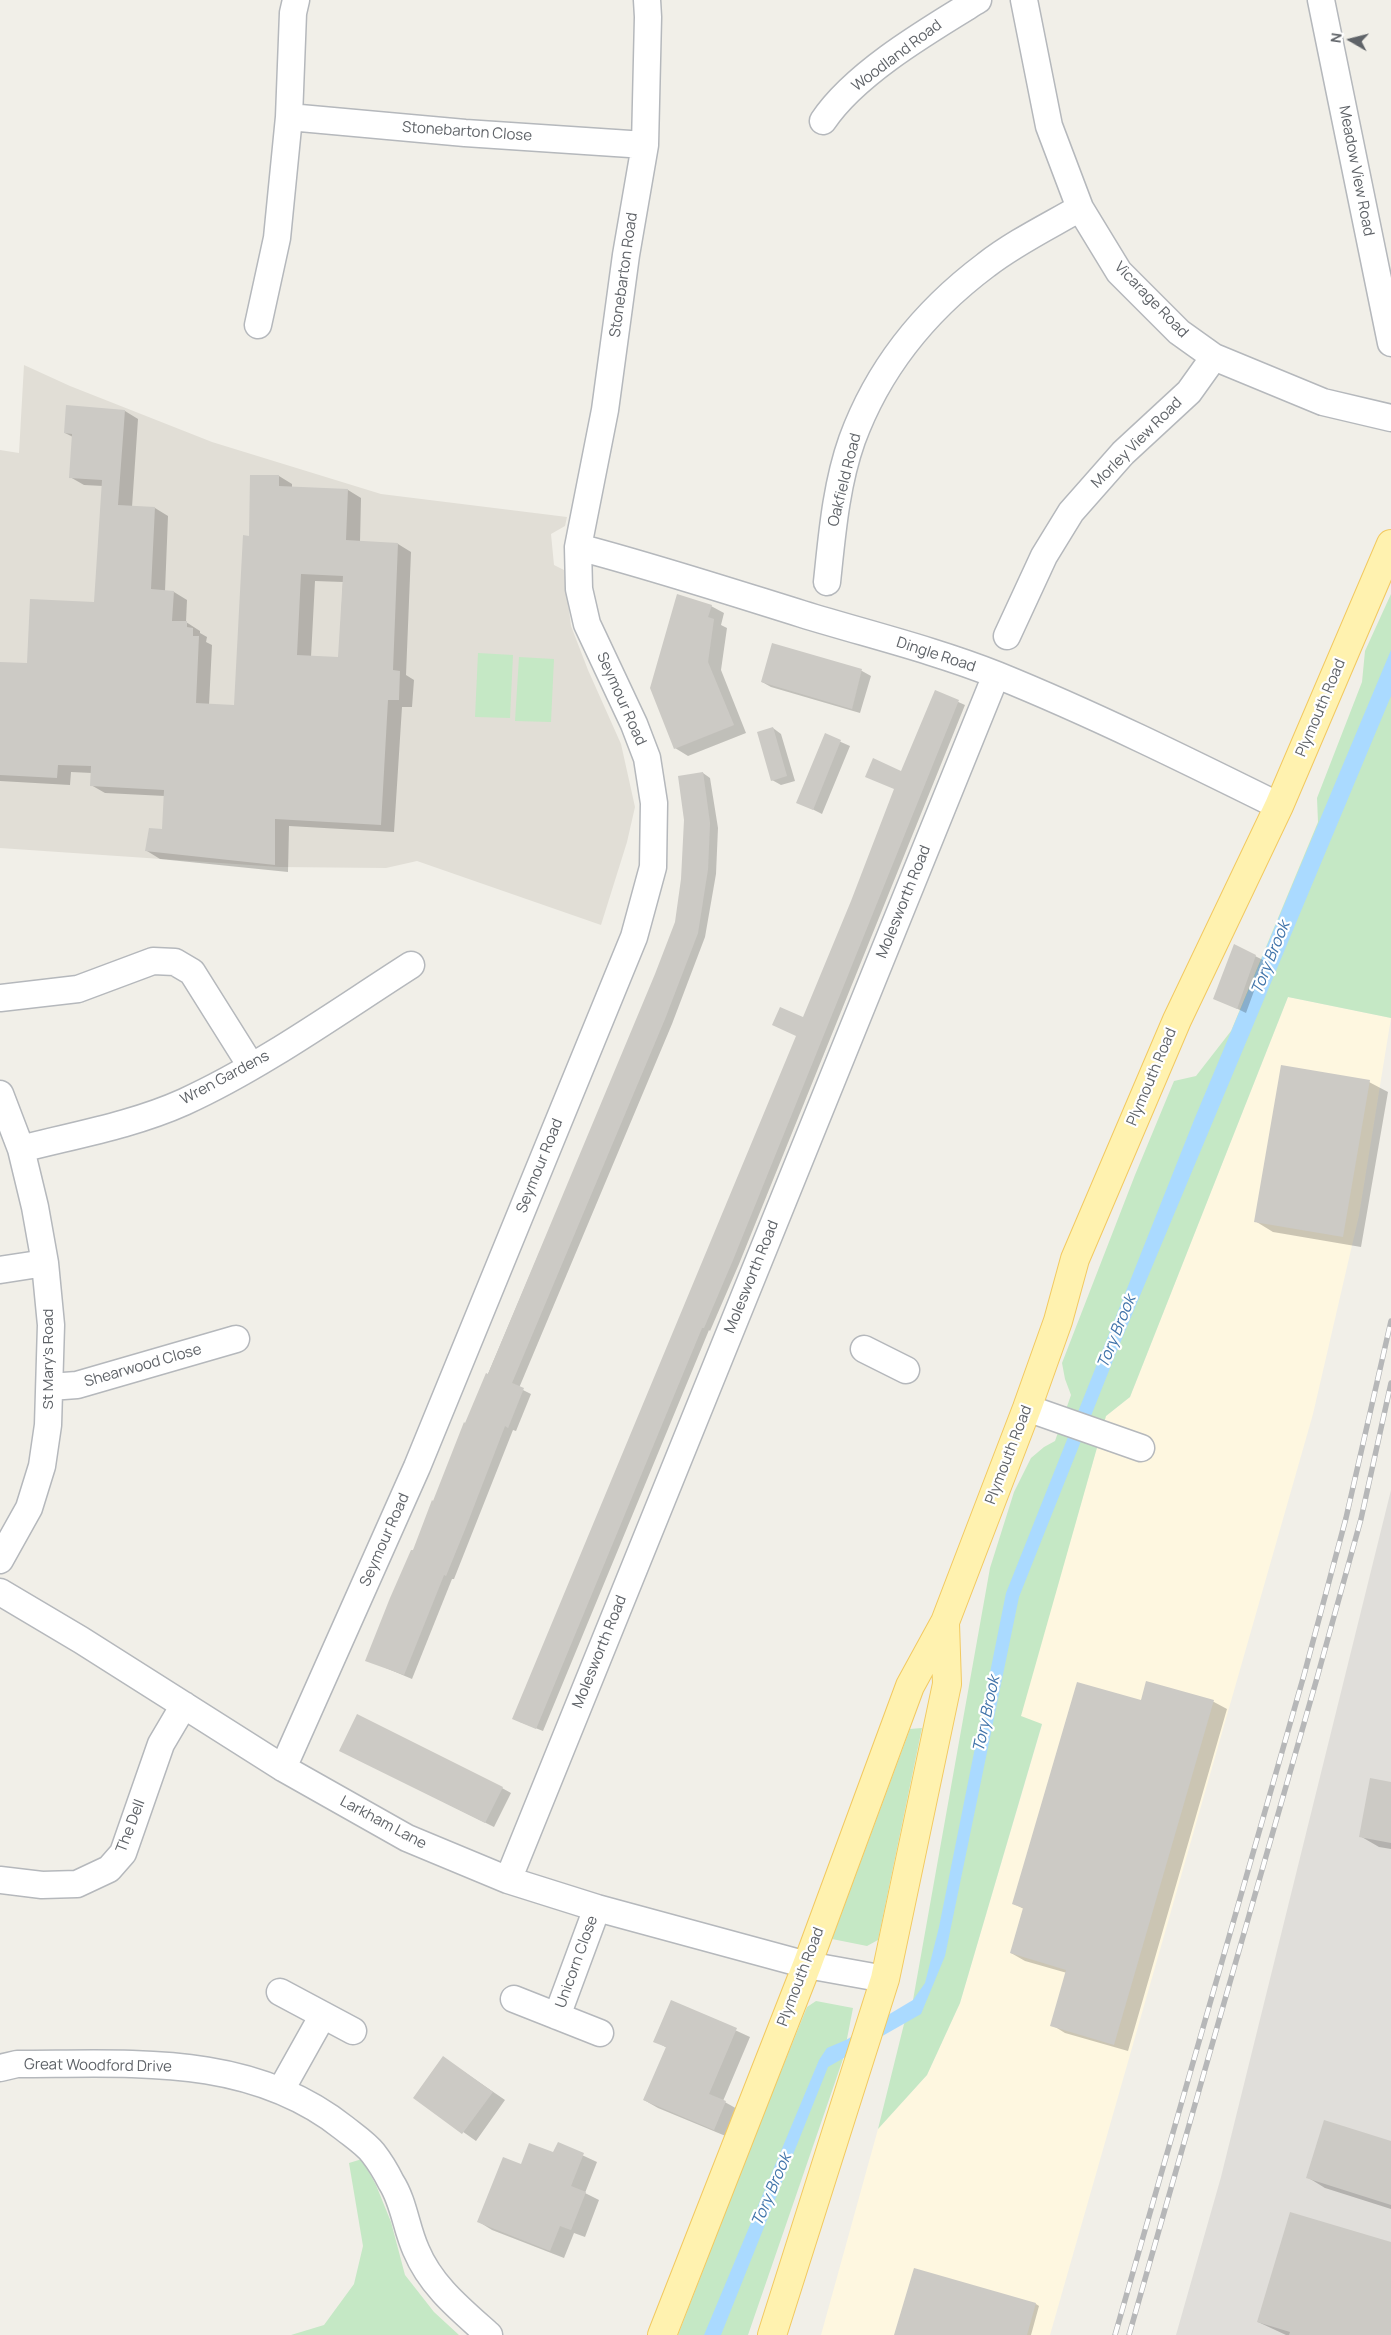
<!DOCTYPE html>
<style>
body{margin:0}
#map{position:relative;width:1391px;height:2335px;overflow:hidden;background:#f1efe8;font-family:Manrope,sans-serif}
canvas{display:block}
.north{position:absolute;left:1326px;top:15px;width:50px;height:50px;-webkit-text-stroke:4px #fff;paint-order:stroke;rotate:278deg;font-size:14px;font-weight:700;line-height:20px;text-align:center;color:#5f6368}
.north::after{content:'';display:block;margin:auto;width:18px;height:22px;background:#5f6368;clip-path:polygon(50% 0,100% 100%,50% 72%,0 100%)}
</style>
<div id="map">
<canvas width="1391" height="2335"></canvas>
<div class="north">N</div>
</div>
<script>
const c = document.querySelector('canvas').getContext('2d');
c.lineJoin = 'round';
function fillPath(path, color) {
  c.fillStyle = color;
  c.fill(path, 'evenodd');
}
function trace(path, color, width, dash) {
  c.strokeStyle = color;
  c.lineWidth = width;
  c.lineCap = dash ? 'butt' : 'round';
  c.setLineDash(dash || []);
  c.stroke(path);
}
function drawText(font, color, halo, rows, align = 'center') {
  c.font = font + ' Manrope,sans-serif';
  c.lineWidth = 4.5;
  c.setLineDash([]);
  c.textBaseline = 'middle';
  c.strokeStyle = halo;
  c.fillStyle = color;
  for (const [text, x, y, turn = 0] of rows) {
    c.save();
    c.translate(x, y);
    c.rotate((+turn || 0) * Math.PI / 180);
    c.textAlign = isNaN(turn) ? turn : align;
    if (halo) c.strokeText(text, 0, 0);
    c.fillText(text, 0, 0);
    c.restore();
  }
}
fillPath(new Path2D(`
 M 1288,997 L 1391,1018 L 1359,1215 L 1313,1414 L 1050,2335 L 821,2335 L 878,2129 L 927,2075 L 960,2003 L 1042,1725 L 1020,1717 L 1106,1416 L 1130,1397 Z`), '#fef7e0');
fillPath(new Path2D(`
 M 1391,1490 L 1391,2335 L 1176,2335 L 1221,2177 Z`), '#e0deda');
fillPath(new Path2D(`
 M 24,365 L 70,386 L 212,442 L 381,494 L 567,517 L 565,526 L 551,534 L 554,565 L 564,570 L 571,626 L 588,670 L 621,744 L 635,807 L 627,842 L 601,925 L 417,861 L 386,868 L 279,867 L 0,848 L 0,450 L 19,453 Z`), '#e1ded6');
fillPath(new Path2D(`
 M 1391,594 L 1391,1018 L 1288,997 L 1130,1397 L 1106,1416 L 1021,1716 L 1042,1724 L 960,2003 L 927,2075 L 878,2129 L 904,2024 L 913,2000 L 990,1568 L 1014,1492 L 1031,1458 L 1044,1447 L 1055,1441 L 1071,1395 L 1065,1379 L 1062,1363 L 1135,1175 L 1174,1081 L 1196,1076 L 1231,1031 L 1318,822 L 1317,798 L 1362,682 L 1365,651 Z
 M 478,653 L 513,655 L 510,718 L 475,717 Z
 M 519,657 L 554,659 L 551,722 L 515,721 Z
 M 922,1728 L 878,1940 L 867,1946 L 832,1939 L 910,1729 Z
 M 816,2001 L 853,2008 L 843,2059 L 748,2335 L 678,2335 L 758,2128 L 807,2007 Z
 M 362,2159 L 376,2185 L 391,2222 L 405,2275 L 434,2312 L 459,2335 L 291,2335 L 324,2325 L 354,2284 L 363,2246 L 349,2163 Z`), '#c5e8c5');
fillPath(new Path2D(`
 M 1391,650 L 1391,696 L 1116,1353 L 1019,1597 L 945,1956 L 921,2014 L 828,2067 L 721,2335 L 704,2335 L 819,2060 L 827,2048 L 846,2040 L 913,2000 L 925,1983 L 939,1927 L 1006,1593 L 1194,1120 Z`), '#aadaff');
fillPath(new Path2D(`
 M 125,411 L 138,419 L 132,507 L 155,508 L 168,516 L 165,591 L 174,592 L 187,600 L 186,622 L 200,631 L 200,633 L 207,637 L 206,642 L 212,645 L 209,705 L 236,706 L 250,537 L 279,476 L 292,484 L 292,488 L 348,490 L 361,498 L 360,542 L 398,544 L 411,552 L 406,675 L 414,680 L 412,707 L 402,707 L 394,832 L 289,826 L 288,872 L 160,859 L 147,851 L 163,830 L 165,796 L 105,793 L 91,785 L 92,773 L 71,772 L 70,785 L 0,781 L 0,663 L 28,664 L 95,603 L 103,486 L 84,485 L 70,477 L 73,437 L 65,433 ZM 315,581 L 343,582 L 339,659 L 311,657 Z
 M 711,606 L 724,613 L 721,625 L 727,628 L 721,670 L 746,733 L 688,756 L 675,748 L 651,688 Z
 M 773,644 L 862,671 L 871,676 L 860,713 L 771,687 L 762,682 Z
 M 936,692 L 965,705 L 739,1264 L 710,1331 L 709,1330 L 543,1731 L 520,1722 L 852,901 L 902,772 Z
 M 773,728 L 781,734 L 795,781 L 781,785 L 772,780 Z
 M 825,735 L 850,746 L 822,814 L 798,802 Z
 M 703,773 L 710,778 L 718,828 L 716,874 L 705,937 L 672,1024 L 519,1388 L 531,1394 L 516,1431 L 513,1430 L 454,1579 L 452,1579 L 412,1679 L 367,1660 L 657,974 L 676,922 Z
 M 1235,946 L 1265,961 L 1246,1013 L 1215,998 Z
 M 1369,1082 L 1388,1092 L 1361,1247 L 1273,1232 L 1255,1221 Z
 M 1147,1682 L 1214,1702 L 1227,1709 L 1128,2051 L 1065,2033 L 1052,2025 L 1067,1973 L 1025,1961 L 1011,1953 L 1024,1909 L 1014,1904 L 1141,1702 Z
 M 349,1755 L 502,1788 L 511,1793 L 494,1827 Z
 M 1391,1783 L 1391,1849 L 1379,1847 L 1360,1836 Z
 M 672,2001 L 750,2037 L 723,2101 L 739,2110 L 728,2137 L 658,2108 L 644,2100 L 667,2048 L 655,2041 Z
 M 444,2058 L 505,2100 L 476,2141 L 415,2098 Z
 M 1391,2142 L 1391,2209 L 1325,2188 L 1307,2177 Z
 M 558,2144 L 597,2162 L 585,2193 L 599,2200 L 585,2237 L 574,2233 L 564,2258 L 492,2230 L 479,2222 L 522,2165 L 554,2154 Z
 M 1391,2244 L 1391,2335 L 1286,2335 L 1258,2322 Z
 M 1036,2304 L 1039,2306 L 1031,2335 L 896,2335 Z`), '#0003');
fillPath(new Path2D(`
 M 66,405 L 125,410 L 118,505 L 155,507 L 151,589 L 174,591 L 172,621 L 187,621 L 187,627 L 193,628 L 193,636 L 199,636 L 196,703 L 234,705 L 243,535 L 249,536 L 250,475 L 279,475 L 279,486 L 348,489 L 346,540 L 398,543 L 393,670 L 400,671 L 399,700 L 388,700 L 381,825 L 275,819 L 275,865 L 145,851 L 149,828 L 162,829 L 164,790 L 90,786 L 91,766 L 58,765 L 57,778 L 0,775 L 0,662 L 27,663 L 30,599 L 94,602 L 102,480 L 69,478 L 72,434 L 64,433 ZM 301,574 L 343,576 L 338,657 L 297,655 Z
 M 677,594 L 712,605 L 708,617 L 714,619 L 708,662 L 734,725 L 674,749 L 650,688 Z
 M 772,643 L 862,669 L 852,709 L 761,682 Z
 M 935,690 L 959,700 L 733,1260 L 704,1328 L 702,1328 L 536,1729 L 512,1719 L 796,1036 L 772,1025 L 780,1007 L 803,1017 L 851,901 L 894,789 L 865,777 L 873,758 L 901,771 Z
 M 773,727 L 787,776 L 771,781 L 757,732 Z
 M 825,733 L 841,740 L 813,810 L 796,803 Z
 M 703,772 L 710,823 L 708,869 L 698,933 L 665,1019 L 512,1383 L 524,1388 L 508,1428 L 505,1426 L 466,1527 L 446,1576 L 444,1575 L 404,1675 L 365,1661 L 390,1598 L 411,1550 L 413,1550 L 432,1500 L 433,1501 L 464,1422 L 465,1423 L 486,1373 L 488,1374 L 655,974 L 675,922 L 681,879 L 684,820 L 678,776 Z
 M 1234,944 L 1256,955 L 1237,1009 L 1213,999 Z
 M 1281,1065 L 1370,1080 L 1343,1237 L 1254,1222 Z
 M 1146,1681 L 1214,1700 L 1114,2045 L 1050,2026 L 1066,1970 L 1010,1953 L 1023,1908 L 1012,1904 L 1077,1682 L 1141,1700 Z
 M 357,1714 L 503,1787 L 485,1823 L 339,1751 Z
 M 1370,1778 L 1391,1782 L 1391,1843 L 1359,1837 Z
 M 671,2000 L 737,2028 L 709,2094 L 726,2101 L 714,2130 L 643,2100 L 666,2047 L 653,2042 Z
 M 443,2056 L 493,2092 L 462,2134 L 413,2098 Z
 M 1324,2120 L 1391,2141 L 1391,2205 L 1306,2178 Z
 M 558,2142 L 584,2153 L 571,2186 L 586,2192 L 571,2230 L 560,2226 L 550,2251 L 477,2222 L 503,2157 L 521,2164 L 529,2143 L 553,2152 Z
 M 1290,2212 L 1391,2242 L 1391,2335 L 1289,2335 L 1290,2332 L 1257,2322 Z
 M 914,2268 L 1036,2303 L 1027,2335 L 894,2335 Z`), '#cccac5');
const minor = new Path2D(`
 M 1024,0 L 1049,126 L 1080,208 L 1119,272 L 1179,332 L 1214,357 L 1323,402 L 1391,418
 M 1321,0 L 1391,343
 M 289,117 L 465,133 L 645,145
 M 823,121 C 855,73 929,30 978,0
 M 258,325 L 277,238 L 289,117 L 293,13 L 296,0
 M 578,547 C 654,567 728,591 802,614 C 867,634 934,650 997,675 C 1093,714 1186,760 1279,806
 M 827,582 C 832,535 836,485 852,440 C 878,369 926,310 986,265 C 1014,243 1049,226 1080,208
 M 1007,636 L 1044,556 L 1071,512 L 1123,453 L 1189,392 L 1214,357
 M 0,998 L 78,989 L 153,961 L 175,962 L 192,972 L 251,1066
 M 0,1094 L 21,1149 L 35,1207 L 45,1263 L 51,1325 L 48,1425 L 42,1466 L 29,1508 L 0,1560
 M 21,1149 C 75,1135 133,1125 184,1102 C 261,1067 339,1011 411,965
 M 0,1270 L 45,1263
 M 864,1349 L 906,1370
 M 50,1387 L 77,1385 L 236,1339
 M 1027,1408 L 1141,1448
 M 0,1592 L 81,1640 L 283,1768 L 407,1838 L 508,1880 L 597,1908 L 807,1965 L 885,1979
 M 283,1768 L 417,1467 L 634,937 L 653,867 L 654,803 L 647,758 L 634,724 L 587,624 L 579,589 L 578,547 L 605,410 L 626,255 L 645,145 L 648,17 L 647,0
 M 0,1880 L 42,1885 L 77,1884 L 109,1869 L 123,1853 L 161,1744 L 184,1705
 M 508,1880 L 996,675
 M 280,1992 L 353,2031
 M 514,1999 L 600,2033
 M 557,2016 L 597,1908
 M 0,2068 L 17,2064 C 131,2064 250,2053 344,2128 C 354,2136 366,2144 373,2153 C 380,2162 386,2172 391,2182 C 404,2202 406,2228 416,2250 C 431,2286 460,2309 489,2335
 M 281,2090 L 323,2015`);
const major = new Path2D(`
 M 662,2335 L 807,1965 L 910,1686 L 945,1622 L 1027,1408 L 1058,1321 L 1075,1259 L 1177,1020 L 1279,806 L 1391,544
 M 772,2335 L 885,1979 L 947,1684 L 945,1623`);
trace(minor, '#b5b8bc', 29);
trace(major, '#f2c960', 30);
trace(minor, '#fff', 26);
trace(major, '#fff2af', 28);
const rail = new Path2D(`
 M 1115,2335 L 1304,1675 L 1346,1518 L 1391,1321
 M 1129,2335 L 1317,1678 L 1361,1519 L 1391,1383`);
trace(rail, '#b6b7b8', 5.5);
trace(rail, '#fff', 4, [11]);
drawText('15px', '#5f6368', '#fff', [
 ["Woodland Road",897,56,-37],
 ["Stonebarton Close",467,132,4],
 ["Meadow View Road",1356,171,79],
 ["Stonebarton Road",624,275,-82],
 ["Vicarage Road",1151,300,46],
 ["Morley View Road",1137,443,-45],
 ["Oakfield Road",845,480,-76],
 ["Dingle Road",936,655,18],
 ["Seymour Road",621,699,66],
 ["Plymouth Road",1321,708,-67],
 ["Molesworth Road",904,902,-68],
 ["Plymouth Road",1152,1077,-67],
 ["Wren Gardens",225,1078,-28],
 ["Seymour Road",540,1166,-68],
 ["Molesworth Road",752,1277,-68],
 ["St Mary's Road",49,1359,-90],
 ["Shearwood Close",143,1366,-16],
 ["Plymouth Road",1009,1455,-69],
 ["Seymour Road",385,1540,-66],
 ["Molesworth Road",600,1652,-68],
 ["Larkham Lane",383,1823,28],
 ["The Dell",131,1826,-69],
 ["Unicorn Close",577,1962,-70],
 ["Plymouth Road",801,1977,-69],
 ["Great Woodford Drive",98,2066,1]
]);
drawText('italic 16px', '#4174aa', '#fff', [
 ["Tory Brook",1271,958,-68],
 ["Tory Brook",1117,1332,-68],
 ["Tory Brook",987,1714,-78],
 ["Tory Brook",772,2190,-67]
]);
</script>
